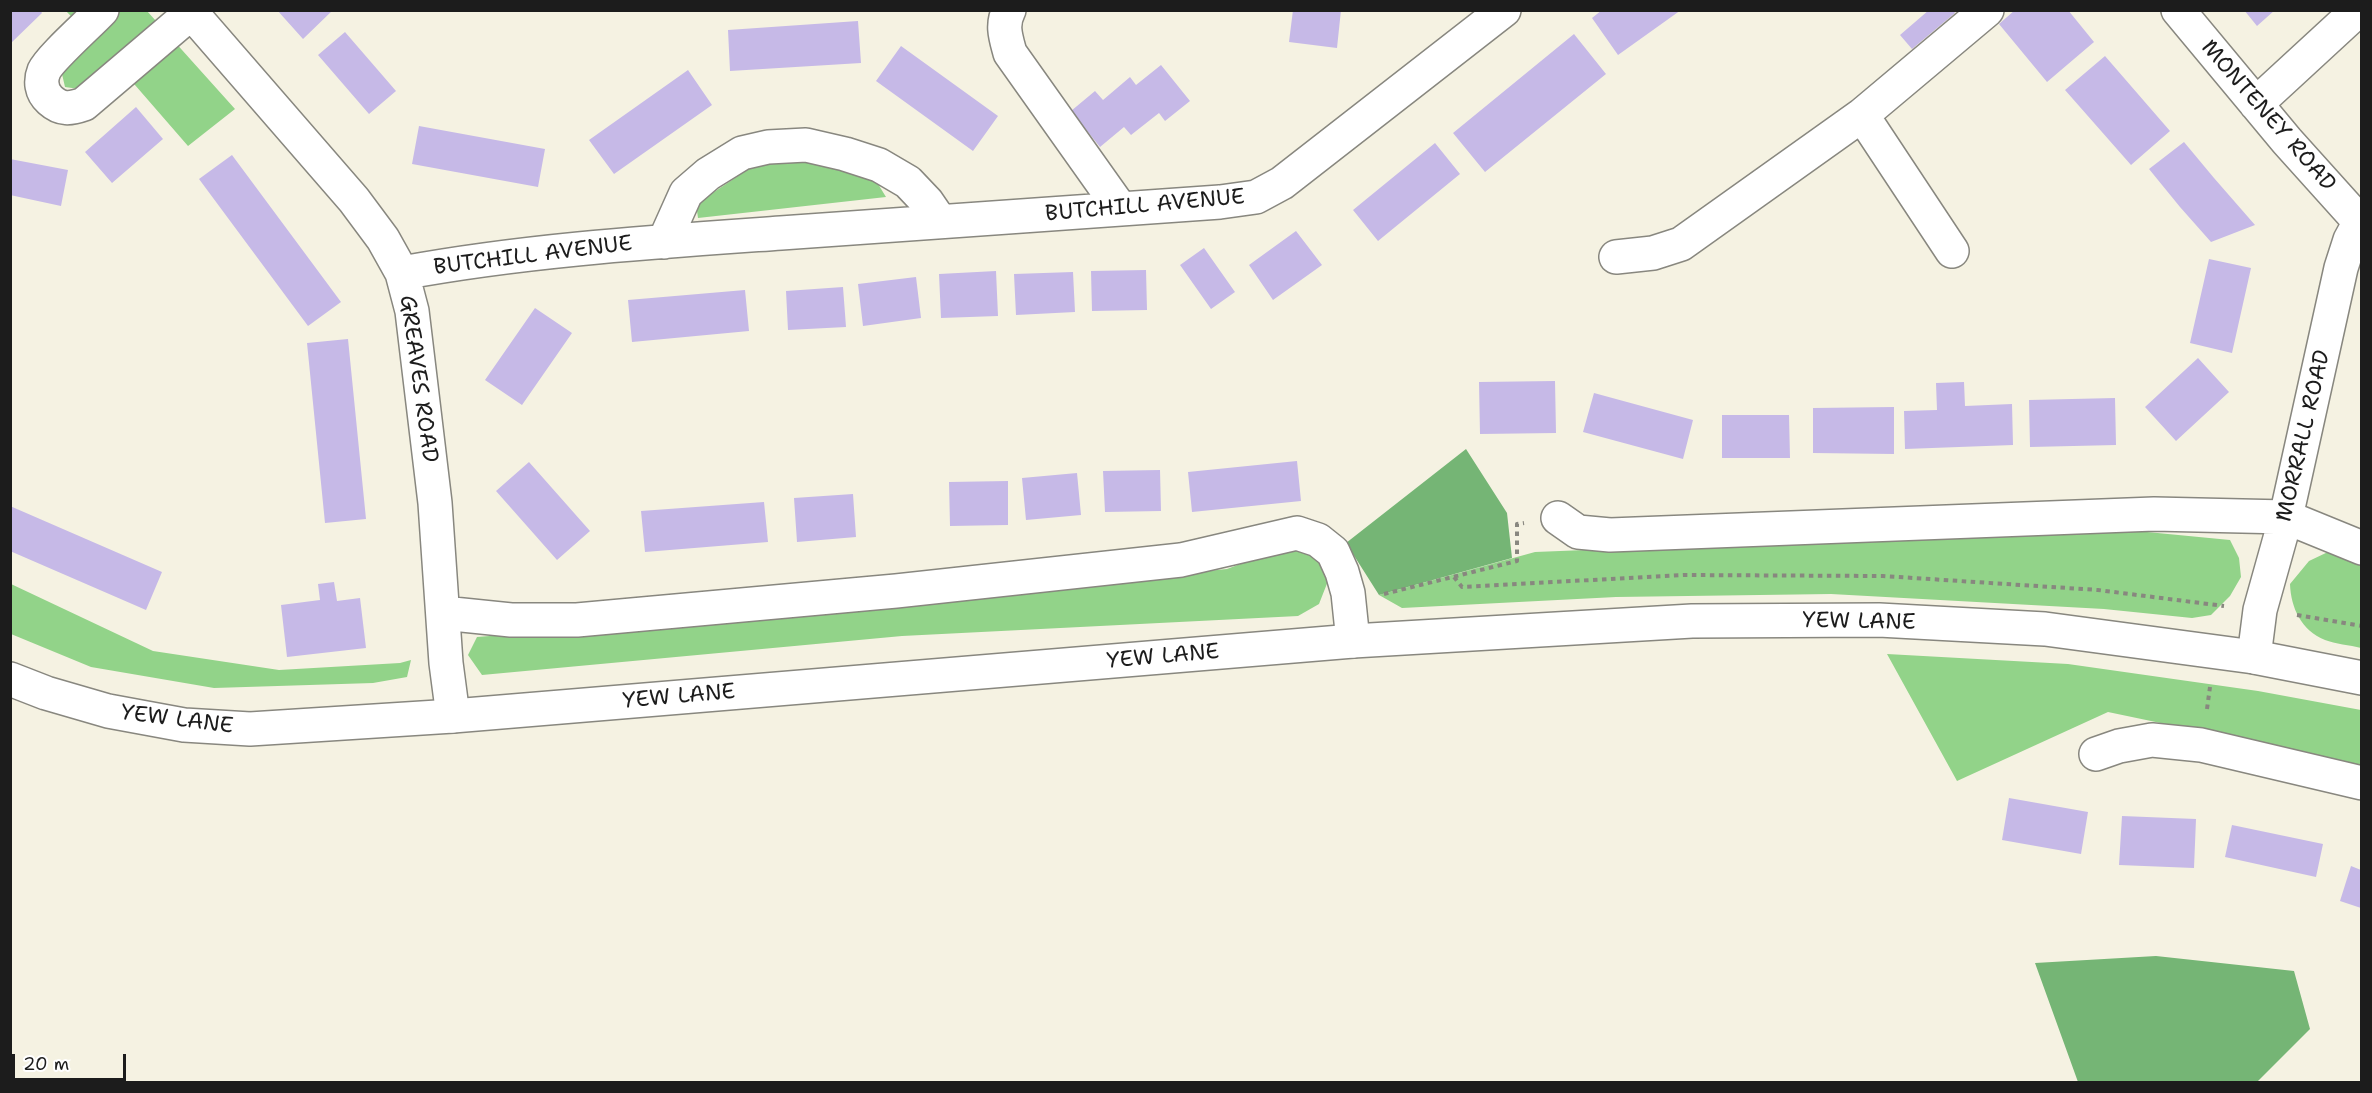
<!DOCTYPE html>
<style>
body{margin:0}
#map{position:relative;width:2372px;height:1093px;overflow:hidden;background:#f5f2e2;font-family:"Shantell Sans",sans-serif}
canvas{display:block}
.frame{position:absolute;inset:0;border:12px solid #1c1c1c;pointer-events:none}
.scale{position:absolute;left:12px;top:1054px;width:114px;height:27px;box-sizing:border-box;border:3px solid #1c1c1c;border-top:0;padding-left:8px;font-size:18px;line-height:21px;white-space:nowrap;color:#1c1c1c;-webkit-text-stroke:4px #fff;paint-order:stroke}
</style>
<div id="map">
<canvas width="2372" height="1093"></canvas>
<div class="frame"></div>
<div class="scale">20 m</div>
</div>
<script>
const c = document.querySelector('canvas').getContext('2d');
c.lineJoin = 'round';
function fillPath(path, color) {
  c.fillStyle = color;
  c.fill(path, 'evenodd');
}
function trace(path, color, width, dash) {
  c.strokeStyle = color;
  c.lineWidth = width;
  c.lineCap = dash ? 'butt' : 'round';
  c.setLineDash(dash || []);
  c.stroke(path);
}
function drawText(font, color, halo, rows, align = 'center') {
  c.font = font + ' "Shantell Sans",sans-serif';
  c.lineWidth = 4.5;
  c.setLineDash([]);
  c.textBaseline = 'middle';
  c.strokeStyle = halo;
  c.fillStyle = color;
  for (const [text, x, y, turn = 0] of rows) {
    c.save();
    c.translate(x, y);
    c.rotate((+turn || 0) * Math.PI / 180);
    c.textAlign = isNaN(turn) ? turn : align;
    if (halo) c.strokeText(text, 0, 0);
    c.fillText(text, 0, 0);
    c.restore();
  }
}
fillPath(new Path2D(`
 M 66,11 L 147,11 L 235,109 L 188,146 L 115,62 L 79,89 L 65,87 L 62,74 L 93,39 Z
 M 808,159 L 875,179 L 886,197 L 698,218 L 696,204 L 756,164 Z
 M 2116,529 L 2230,540 L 2239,558 L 2241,577 L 2230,596 L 2211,615 L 2192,618 L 2104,609 L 1831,594 L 1616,597 L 1402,608 L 1379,595 L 1535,552 Z
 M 1288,546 L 1311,550 L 1323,563 L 1328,581 L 1319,604 L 1298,616 L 902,636 L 482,675 L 468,655 L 477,637 L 841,608 L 1227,569 Z
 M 2330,551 L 2361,563 L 2361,648 C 2350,645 2335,644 2325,640 C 2301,630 2291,608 2290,584 L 2309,561 Z
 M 11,584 L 153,651 L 279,670 L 400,663 L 411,660 L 407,677 L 373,683 L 214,688 L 91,667 L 11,634 Z
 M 1887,654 L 2068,664 L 2258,691 L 2361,710 L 2361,765 L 2108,712 L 1957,781 Z`), '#92d389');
fillPath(new Path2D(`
 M 1466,449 L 1507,513 L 1512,558 L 1379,595 L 1346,543 Z
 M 2156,956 L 2294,971 L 2310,1029 L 2257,1082 L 2078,1082 L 2035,963 Z`), '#75b575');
fillPath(new Path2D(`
 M 10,10 L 40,10 L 42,13 L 10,44 Z
 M 277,10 L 333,10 L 303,39 Z
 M 1293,10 L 1341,10 L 1337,48 L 1289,42 Z
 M 1602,10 L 1681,10 L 1618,55 L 1592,18 Z
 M 1929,10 L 1953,10 L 1955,13 L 1912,49 L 1900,35 Z
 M 2015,10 L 2068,10 L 2094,42 L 2047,82 L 1999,24 Z
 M 2244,10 L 2275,10 L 2257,26 Z
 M 858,21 L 861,63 L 730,71 L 728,30 Z
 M 345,32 L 396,91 L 369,114 L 318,55 Z
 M 1574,34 L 1606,74 L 1485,172 L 1453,133 Z
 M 901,46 L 998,116 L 973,151 L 876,81 Z
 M 2105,56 L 2170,131 L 2131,165 L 2065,90 Z
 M 1161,65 L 1190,101 L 1165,121 L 1159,113 L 1131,135 L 1124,127 L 1100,147 L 1071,111 L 1095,91 L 1103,100 L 1130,77 L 1136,85 Z
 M 688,70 L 712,105 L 614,174 L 589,140 Z
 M 136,107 L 163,139 L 112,183 L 85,152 Z
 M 419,126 L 545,149 L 538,187 L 412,164 Z
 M 2184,142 L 2214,178 L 2255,225 L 2211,242 L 2180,207 L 2149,169 Z
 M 1435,143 L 1460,174 L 1378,241 L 1353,210 Z
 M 232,155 L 341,302 L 308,326 L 199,179 Z
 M 10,159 L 68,170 L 61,206 L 10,195 Z
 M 1296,231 L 1322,265 L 1273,300 L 1249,265 Z
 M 1204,248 L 1235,292 L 1211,309 L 1180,265 Z
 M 2209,259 L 2251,268 L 2232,353 L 2190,343 Z
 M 1146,270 L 1147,310 L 1092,311 L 1091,271 Z
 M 996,271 L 998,316 L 941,318 L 939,274 Z
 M 1073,272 L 1075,312 L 1016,315 L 1014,274 Z
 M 916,277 L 921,318 L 863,326 L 858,284 Z
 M 843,287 L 846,327 L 788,330 L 786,291 Z
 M 745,290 L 749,331 L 632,342 L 628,300 Z
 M 535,308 L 572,333 L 522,405 L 485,380 Z
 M 348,339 L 366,519 L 325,523 L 307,343 Z
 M 2198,358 L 2229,392 L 2176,441 L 2145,407 Z
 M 1555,381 L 1556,433 L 1480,434 L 1479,382 Z
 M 1964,382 L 1965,406 L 2012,404 L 2013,445 L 1905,449 L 1904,411 L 1937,410 L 1936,383 Z
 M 1594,393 L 1693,420 L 1683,459 L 1583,432 Z
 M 2115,398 L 2116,445 L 2030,447 L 2029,400 Z
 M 1894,407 L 1894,454 L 1813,453 L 1813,408 Z
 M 1722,415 L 1789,415 L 1790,458 L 1722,458 Z
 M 1297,461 L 1301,501 L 1192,512 L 1188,472 Z
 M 529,462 L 590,531 L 557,560 L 496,491 Z
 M 1160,470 L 1161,511 L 1105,512 L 1103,471 Z
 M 1077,473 L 1081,515 L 1026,520 L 1022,478 Z
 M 1008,481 L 1008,525 L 950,526 L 949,482 Z
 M 853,494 L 856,537 L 797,542 L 794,498 Z
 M 764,502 L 768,542 L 645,552 L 641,511 Z
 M 10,506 L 162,572 L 146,610 L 10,551 Z
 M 334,582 L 337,601 L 360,598 L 366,648 L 287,657 L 281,605 L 320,600 L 318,584 Z
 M 2009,798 L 2088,812 L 2081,854 L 2002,840 Z
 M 2122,816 L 2196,819 L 2194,868 L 2119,865 Z
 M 2232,825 L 2323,844 L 2316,877 L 2225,857 Z
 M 2351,866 L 2361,870 L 2361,908 L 2340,901 Z`), '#c6b9e7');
const minor = new Path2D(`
 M 102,10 C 90,23 50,58 44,71 C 40,81 41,92 50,100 C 61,110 70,109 84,104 L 191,13
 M 189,10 L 354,200 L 383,239 L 402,273 L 412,311 L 435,503 L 446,663 L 453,716
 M 1009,10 C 1001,25 1006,38 1010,53 L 1120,208
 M 2178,10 L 2287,141 L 2359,221
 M 2256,104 L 2358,10
 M 1862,115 L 1952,251
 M 664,242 L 686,193 L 708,174 L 742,153 L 768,147 L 806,145 L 845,154 L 879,165 L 908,182 L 927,202 L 940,221
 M 1616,257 L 1653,253 L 1681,244 L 1862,115 L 1987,10
 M 402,273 C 527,250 654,242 781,233 C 927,222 1073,211 1220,202 L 1256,197 L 1282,183 L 1504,10
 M 1558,518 L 1578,532 L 1610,535 L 2154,514 L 2286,517 L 2362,548
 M 443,613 L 511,620 L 577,620 L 896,591 L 1181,560 L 1297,533 L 1318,540 L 1333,552 L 1342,572 L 1348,593 L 1353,641
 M 2254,657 L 2260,610 L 2286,517 L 2341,268 L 2350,240 L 2362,218
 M 2096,754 L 2119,746 L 2152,740 L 2201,745 L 2362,783`);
const major = new Path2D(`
 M 10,679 L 46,693 L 108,711 L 184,725 L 250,729 L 453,716 L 1353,641 L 1692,621 L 1879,620 L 2045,629 L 2254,657 L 2362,678`);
trace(minor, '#88877f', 36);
trace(major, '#88877f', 36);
trace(new Path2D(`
 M 1454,577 L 1462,587 L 1683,575 L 1883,576 L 2098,590 L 2224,606
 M 1384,594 L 1517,561 L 1517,524 L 1524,523
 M 2297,615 L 2362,626
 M 2207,709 L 2210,687`), '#88877f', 4, [4.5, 4.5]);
trace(minor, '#fff', 33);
trace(major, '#fff', 33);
drawText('22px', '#1c1c1c', '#fff', [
 ["MONTENEY ROAD",2268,116,49],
 ["BUTCHILL AVENUE",1145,206,-5],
 ["BUTCHILL AVENUE",533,256,-7],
 ["GREAVES ROAD",418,379,82],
 ["MORRALL ROAD",2304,436,-77],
 ["YEW LANE",1859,622,1],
 ["YEW LANE",1163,657,-5],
 ["YEW LANE",679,697,-5],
 ["YEW LANE",177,720,7]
]);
</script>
